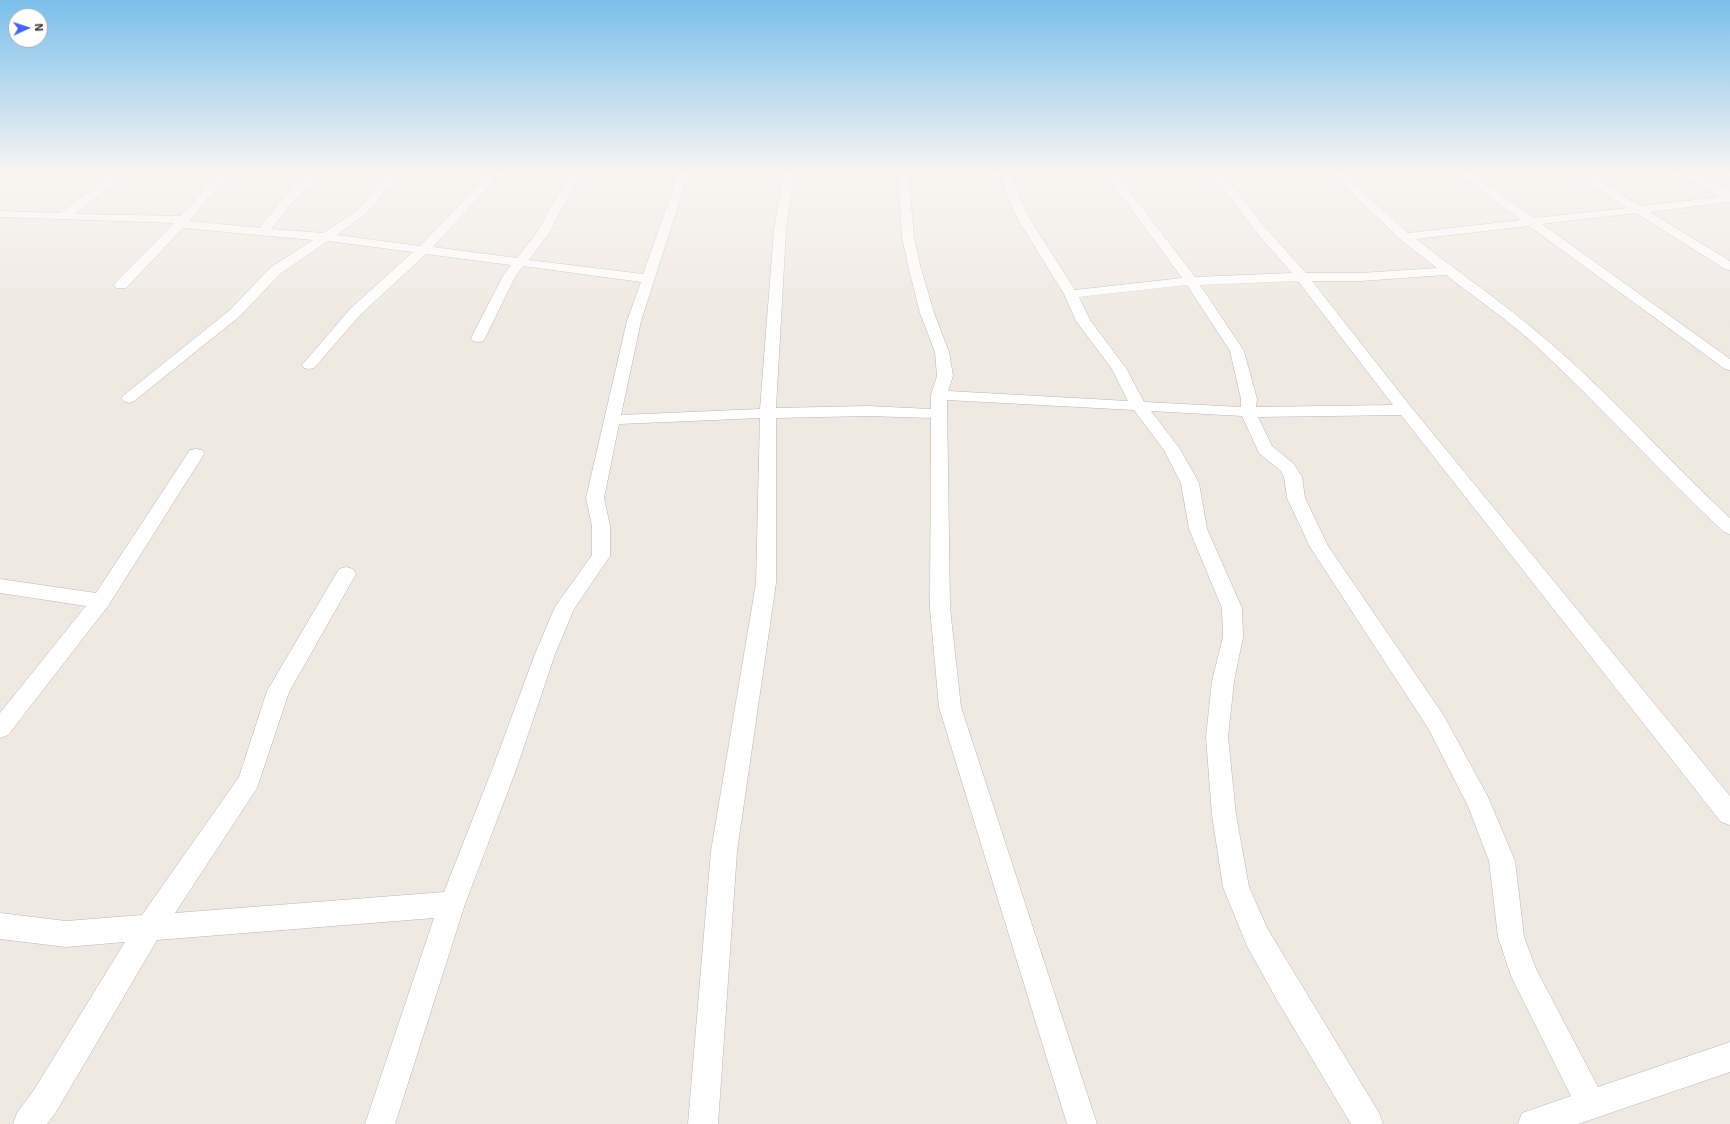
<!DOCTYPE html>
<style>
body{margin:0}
#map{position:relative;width:1730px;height:1124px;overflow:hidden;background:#efe9e1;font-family:"Exo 2",sans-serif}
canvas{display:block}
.north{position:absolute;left:8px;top:8px;width:40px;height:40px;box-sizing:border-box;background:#fff;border:1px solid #ababab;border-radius:50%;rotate:87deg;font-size:11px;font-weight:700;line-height:16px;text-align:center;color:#2e2e2e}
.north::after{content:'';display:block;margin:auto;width:14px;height:18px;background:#4264fb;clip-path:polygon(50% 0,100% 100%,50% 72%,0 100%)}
</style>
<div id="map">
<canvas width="1730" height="1124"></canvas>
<div class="north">N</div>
</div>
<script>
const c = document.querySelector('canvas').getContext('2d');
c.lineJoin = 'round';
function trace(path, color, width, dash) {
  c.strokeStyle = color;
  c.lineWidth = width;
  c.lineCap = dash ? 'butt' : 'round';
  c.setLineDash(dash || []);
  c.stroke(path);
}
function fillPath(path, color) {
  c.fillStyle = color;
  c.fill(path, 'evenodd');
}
const minor = new Path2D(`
 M 116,172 L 128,172 L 75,214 L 181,216 L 220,172 L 231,172 L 189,221 L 260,228 C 269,215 299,178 313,172 C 316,171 322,172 325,172 L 293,202 L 271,229 L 323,233 L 355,212 L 366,201 L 388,172 L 399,172 L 374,205 L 363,216 L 337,235 L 420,246 L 483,180 L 486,172 L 496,172 L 492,183 L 433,247 L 517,258 L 538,231 L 550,208 L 573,172 L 583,172 L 562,208 L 550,232 L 529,260 L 643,274 L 679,172 L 689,172 L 641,321 L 621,415 L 760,409 L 774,230 L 784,172 L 794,172 L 786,230 L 776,408 L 867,406 L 931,409 L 931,395 L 937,376 L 935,352 L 920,313 L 908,265 L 902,237 L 898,172 L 908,172 L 914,237 L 920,265 L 934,313 L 949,352 L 953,376 L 948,391 L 1128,401 L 1112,369 L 1076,321 L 1064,294 L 1019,221 L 1010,203 L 1000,172 L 1010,172 L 1022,203 L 1031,221 L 1075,290 L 1182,278 L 1104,172 L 1115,172 L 1195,277 L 1292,273 L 1256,232 L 1211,172 L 1222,172 L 1264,226 L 1306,273 L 1361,273 L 1437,268 L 1401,240 L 1330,172 L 1341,172 L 1408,233 L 1521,220 L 1457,172 L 1469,172 L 1534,218 L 1627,208 L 1572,172 L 1585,172 L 1640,206 L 1721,197 L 1680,174 L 1679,172 L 1692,172 L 1730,192 L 1730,202 L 1650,212 L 1730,261 L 1730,270 L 1725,269 L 1636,213 L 1542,224 L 1730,359 L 1730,370 L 1725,369 L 1529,226 L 1416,239 C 1458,272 1502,302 1543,337 C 1609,392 1666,459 1730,518 L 1730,534 L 1724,532 C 1659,471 1600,405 1534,344 C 1507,319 1475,298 1446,275 L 1361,281 L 1312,281 L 1411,407 L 1730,796 L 1730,825 L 1721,822 L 1401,415 L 1258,417 L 1272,446 L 1294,464 L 1302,477 L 1305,498 L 1328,546 L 1444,716 L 1488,797 L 1515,861 L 1524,937 L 1536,969 L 1598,1087 L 1730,1042 L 1730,1072 L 1578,1124 L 1518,1124 L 1522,1113 L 1571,1096 L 1511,976 L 1498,937 L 1489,861 L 1468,806 L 1428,728 L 1310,547 L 1287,498 L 1284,477 L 1281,471 L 1259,453 L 1242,416 L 1151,411 L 1180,449 L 1199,483 L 1207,529 L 1242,608 L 1243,637 L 1234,681 L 1228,737 L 1236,815 L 1249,887 L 1267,928 L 1379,1113 L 1383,1124 L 1351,1124 L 1277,1000 L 1247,946 L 1223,887 L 1212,815 L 1206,737 L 1212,681 L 1223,637 L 1222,608 L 1189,529 L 1181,483 L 1164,450 L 1134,410 L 947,400 L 950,608 L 961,707 L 1097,1124 L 1067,1124 L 939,707 L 930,608 L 931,418 L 867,416 L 776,418 L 776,583 L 737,851 L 718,1124 L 688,1124 L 711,851 L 756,583 L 760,418 L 619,424 L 604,498 L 610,526 L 610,556 L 574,609 L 555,654 L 516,770 L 465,904 L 395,1124 L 365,1124 L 434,918 L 157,940 L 56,1112 L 47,1124 L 13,1124 L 17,1113 L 34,1090 L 125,942 L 66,947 L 0,939 L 0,913 L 66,921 L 142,915 L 239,777 L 267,691 L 339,569 L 346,567 L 353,569 L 356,574 L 289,692 L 257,788 L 175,913 L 444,892 L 492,770 L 535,654 L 555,607 L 592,555 L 592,526 L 586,498 L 627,321 L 641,282 L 523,266 L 515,277 L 485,338 L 483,341 L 478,342 L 473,341 L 471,338 L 503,276 L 511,265 L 426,254 L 361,314 L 314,368 L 309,369 L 304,368 L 302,365 L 351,308 L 413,252 L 328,241 L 280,274 L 240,316 L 134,401 L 129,403 L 124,401 L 121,398 L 124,395 L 230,310 L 270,268 L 313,240 L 183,228 L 126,288 L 116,288 L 114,285 L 116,282 L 174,223 L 0,217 L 0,211 L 60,213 ZM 1298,281 L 1393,405 L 1256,407 L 1257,399 L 1244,351 L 1200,285 ZM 1187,285 L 1230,351 L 1241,399 L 1241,407 L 1144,402 L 1126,368 L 1090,320 L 1079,297 Z
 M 196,449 L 202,450 L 204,454 L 108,606 L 8,735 L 0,738 L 0,713 L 86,606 L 0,593 L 0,579 L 96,593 L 190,450 Z`);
trace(minor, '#b4b7c1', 1);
fillPath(minor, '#fff');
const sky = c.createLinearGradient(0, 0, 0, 329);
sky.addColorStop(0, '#7abfeb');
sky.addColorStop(0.52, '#f8f5f2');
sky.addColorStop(1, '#f8f5f200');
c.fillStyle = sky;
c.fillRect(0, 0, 1730, 329);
</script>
